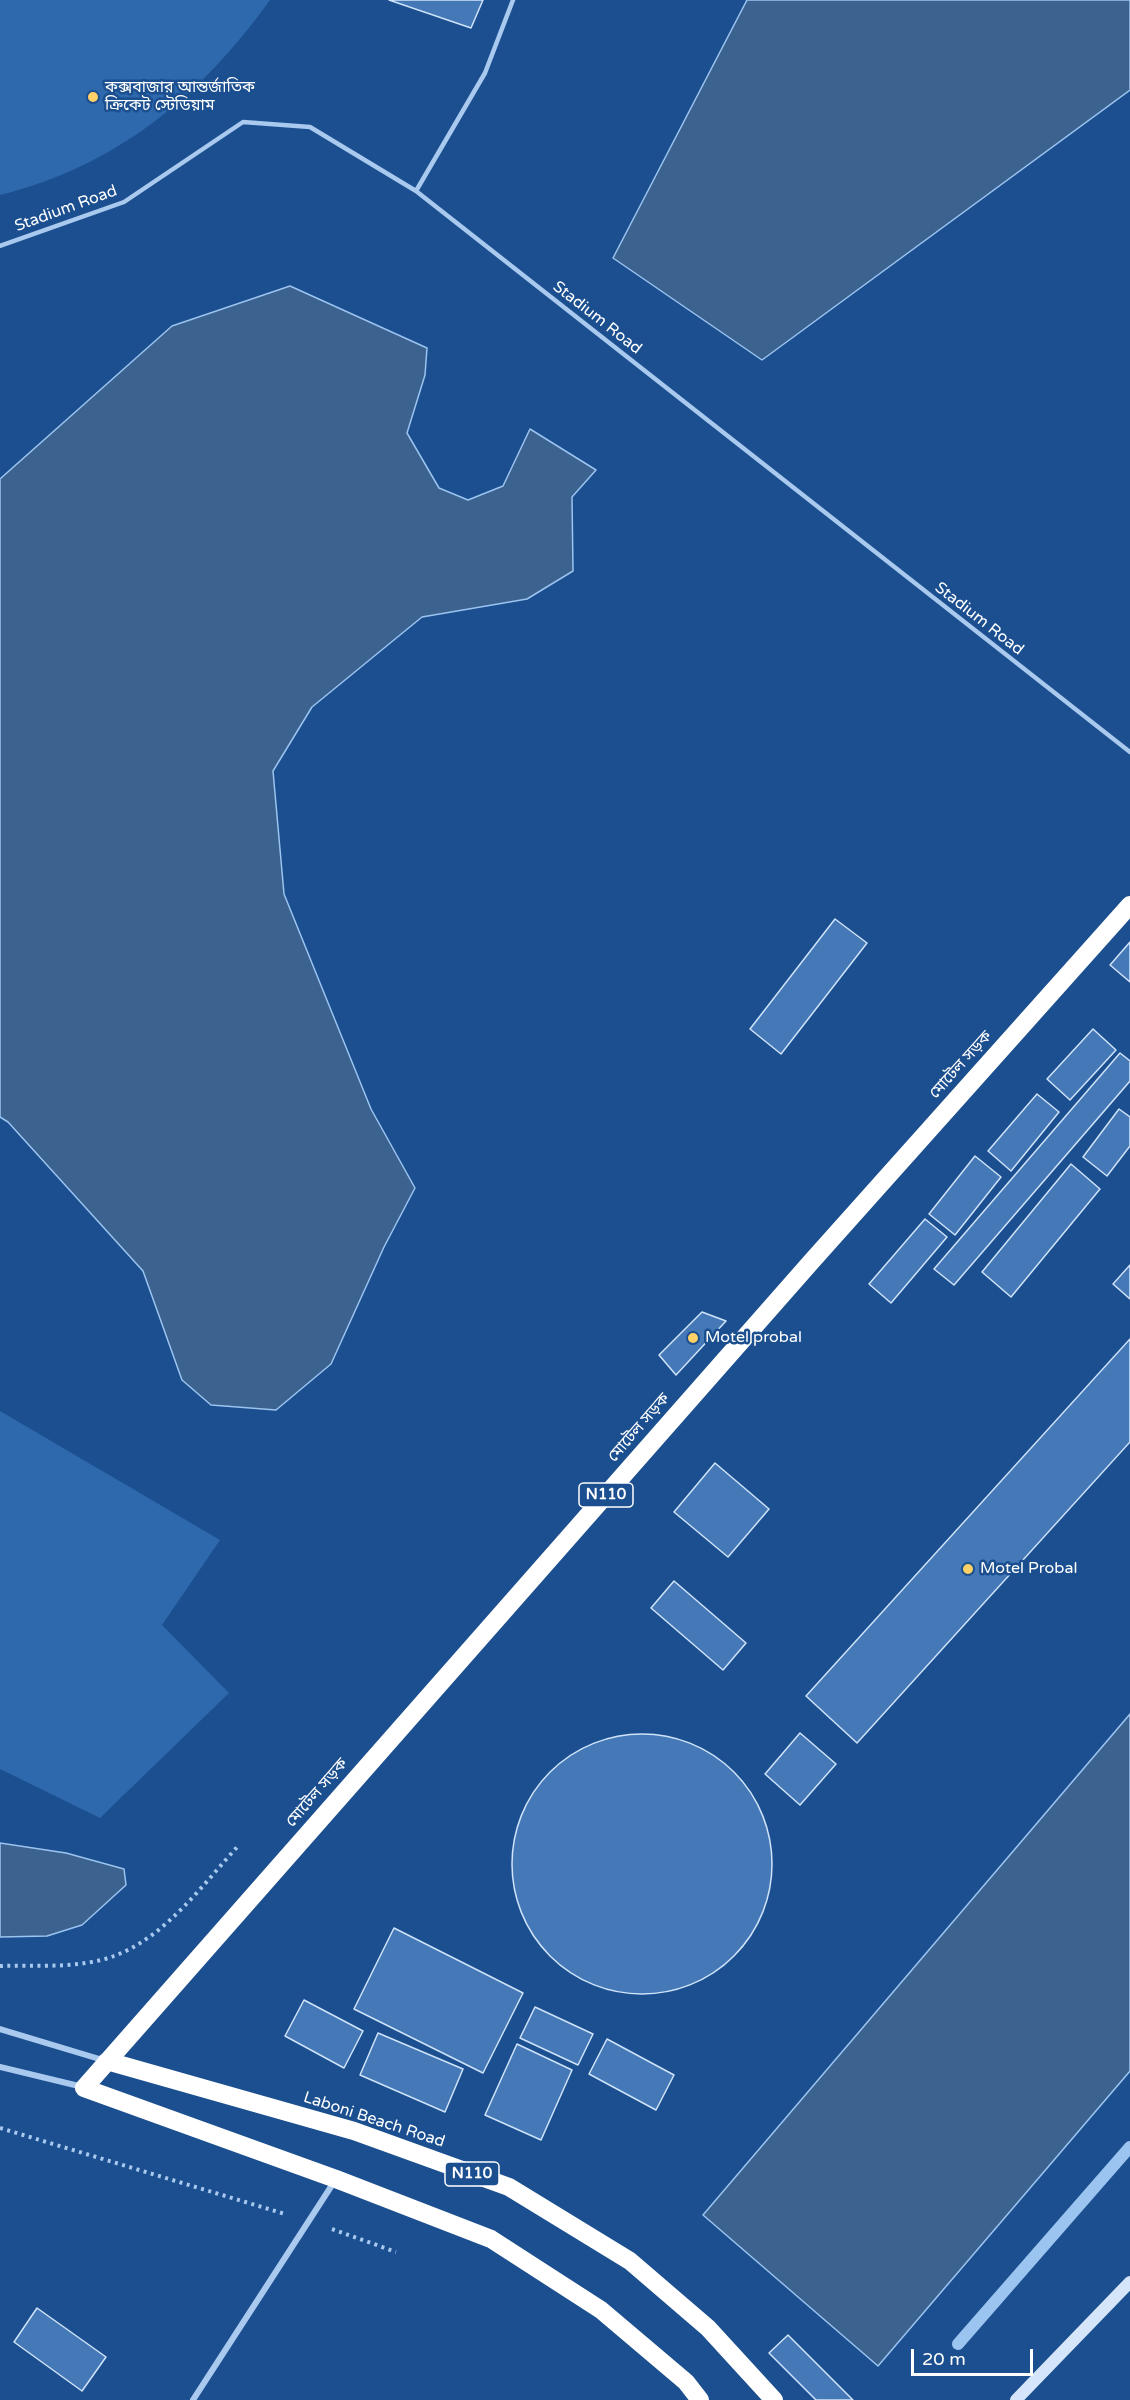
<!DOCTYPE html>
<meta charset="utf-8">
<style>
body{margin:0}
#map{position:relative;width:1130px;height:2400px;overflow:hidden;background:#1b4f8f;font-family:"Varela Round",sans-serif}
canvas{display:block}
.scale{position:absolute;left:911px;top:2349px;width:122px;height:27px;box-sizing:border-box;border:3px solid #fff;border-top:0;padding-left:8px;font-size:18px;line-height:21px;white-space:nowrap;color:#fff;-webkit-text-stroke:4px #1b4f8f;paint-order:stroke}
</style>
<div id="map">
<canvas width="1130" height="2400"></canvas>
<div class="scale">20 m</div>
</div>
<script>
const c = document.querySelector('canvas').getContext('2d');
c.lineJoin = 'round';
function fillPath(path, color) {
  c.fillStyle = color;
  c.fill(path, 'evenodd');
}
function trace(path, color, width, dash) {
  c.strokeStyle = color;
  c.lineWidth = width;
  c.lineCap = dash ? 'butt' : 'round';
  c.setLineDash(dash || []);
  c.stroke(path);
}
function drawText(font, color, halo, rows, align = 'center') {
  c.font = font + ' "Varela Round","Noto Sans Bengali",sans-serif';
  c.lineWidth = 5;
  c.setLineDash([]);
  c.textBaseline = 'middle';
  c.strokeStyle = halo;
  c.fillStyle = color;
  for (const [text, x, y, turn = 0] of rows) {
    c.save();
    c.translate(x, y);
    c.rotate((+turn || 0) * Math.PI / 180);
    c.textAlign = isNaN(turn) ? turn : align;
    if (halo) c.strokeText(text, 0, 0);
    c.fillText(text, 0, 0);
    c.restore();
  }
}
fillPath(new Path2D(`
 M 0,0 L 270,0 C 201,96 117,166 0,195 Z
 M 0,1411 L 220,1540 L 162,1625 L 229,1693 L 100,1818 L 0,1769 Z`), '#2e69ad');
const water = new Path2D(`
 M 747,0 L 1130,0 L 1130,90 L 762,360 L 613,258 Z
 M 290,286 L 427,348 L 425,375 L 407,433 L 439,488 L 468,500 L 503,486 L 530,429 L 596,470 L 572,497 L 573,571 L 527,599 L 422,617 L 312,707 L 273,771 L 284,894 L 371,1109 L 415,1188 L 384,1247 L 331,1364 L 276,1410 L 211,1405 L 182,1380 L 143,1271 L 8,1122 L 0,1117 L 0,479 L 172,326 Z
 M 1130,1714 L 1130,2071 L 878,2366 L 703,2215 Z
 M 0,1843 L 66,1853 L 124,1869 L 126,1885 L 82,1925 L 47,1936 L 0,1937 Z`);
fillPath(water, '#3c6290');
trace(water, '#9cc4f0', 1.5);
trace(new Path2D(`
 M 958,2344 L 1130,2147`), '#9cc4f0', 12);
const building = new Path2D(`
 M 389,0 L 483,0 L 471,28 Z
 M 835,919 L 867,943 L 781,1054 L 750,1029 Z
 M 1130,942 L 1130,982 L 1110,965 Z
 M 1093,1029 L 1116,1050 L 1070,1100 L 1047,1079 Z
 M 1120,1053 L 1130,1061 L 1130,1081 L 954,1285 L 934,1269 Z
 M 1037,1094 L 1059,1112 L 1011,1171 L 988,1151 Z
 M 1119,1109 L 1130,1117 L 1130,1146 L 1107,1176 L 1083,1157 Z
 M 975,1156 L 1001,1177 L 955,1235 L 929,1214 Z
 M 1071,1164 L 1100,1189 L 1011,1297 L 982,1272 Z
 M 925,1219 L 947,1237 L 891,1303 L 869,1284 Z
 M 1130,1265 L 1130,1299 L 1113,1284 Z
 M 702,1312 L 726,1321 L 676,1375 L 659,1355 Z
 M 1130,1339 L 1130,1442 L 857,1743 L 806,1696 Z
 M 715,1463 L 769,1509 L 728,1557 L 674,1512 Z
 M 674,1581 L 746,1643 L 723,1670 L 651,1608 Z
 M 800,1733 L 836,1764 L 800,1805 L 765,1774 Z
 M512 1864a130 130 0 1 1 260 0a130 130 0 1 1-260 0Z
 M 394,1928 L 523,1993 L 483,2073 L 354,2009 Z
 M 304,2000 L 363,2031 L 344,2068 L 285,2036 Z
 M 535,2007 L 593,2034 L 578,2065 L 520,2038 Z
 M 378,2033 L 463,2069 L 445,2112 L 360,2075 Z
 M 607,2039 L 674,2075 L 656,2110 L 589,2074 Z
 M 517,2044 L 572,2070 L 541,2140 L 485,2115 Z
 M 37,2308 L 106,2357 L 82,2391 L 14,2342 Z
 M 788,2335 L 853,2400 L 816,2400 L 769,2353 Z`);
fillPath(building, '#4478b7');
trace(building, '#cfe3fa', 1.5);
trace(new Path2D(`
 M 0,1966 C 36,1965 79,1969 114,1956 C 166,1937 203,1884 239,1845
 M 0,2128 L 285,2214
 M 332,2229 L 396,2252`), '#a9c9ee', 4, [3, 4.5]);
trace(new Path2D(`
 M 416,191 L 485,73 L 513,0
 M 0,246 L 124,202 L 243,122 L 310,127 L 416,191 L 1130,752`), '#a9c9ee', 4.5);
trace(new Path2D(`
 M 0,2029 L 106,2061
 M 0,2067 L 83,2087
 M 193,2400 L 334,2182`), '#a9c9ee', 6);
trace(new Path2D(`
 M 1016,2400 L 1130,2282`), '#d6e6fa', 12);
trace(new Path2D(`
 M 107,2061 L 354,2131 L 509,2187 L 630,2261 L 708,2328 L 774,2400
 M 700,2400 L 686,2382 L 601,2310 L 491,2239 L 336,2179 L 84,2088 L 811,1262 L 1130,905`), '#fff', 18);
for (const [x, y, r, color] of [
 [93,97,6,"#ffd166"],
 [693,1338,6,"#ffd166"],
 [968,1569,6,"#ffd166"]
]) {
  const dot = new Path2D();
  dot.arc(x, y, r, 0, 2 * Math.PI);
  c.fillStyle = color;
  c.fill(dot);
  trace(dot, '#1b4f8f', 2);
}
for (const [x, y, w] of [
 [606,1495,54],
 [472,2174,54]
]) {
  const box = new Path2D();
  box.roundRect(x - w / 2, y - 12, w, 24, 4.5);
  c.fillStyle = '#1b4f8f';
  c.fill(box);
  trace(box, '#fff', 1.5);
}
drawText('bold 15px', '#fff', null, [
 ["N110",606,1495],
 ["N110",472,2174]
]);
drawText('16px', '#fff', '#1b4f8f', [
 ["কক্সবাজার আন্তর্জাতিক",105,88],
 ["ক্রিকেট স্টেডিয়াম",105,106],
 ["Motel probal",705,1338],
 ["Motel Probal",980,1569]
], 'left');
drawText('16px', '#fff', '#1b4f8f', [
 ["Stadium Road",66,209,-20],
 ["Stadium Road",597,318,38],
 ["Stadium Road",979,619,38],
 ["মোটেল সড়ক",961,1065,-48],
 ["মোটেল সড়ক",639,1428,-49],
 ["মোটেল সড়ক",317,1793,-49],
 ["Laboni Beach Road",374,2120,18]
]);
</script>
